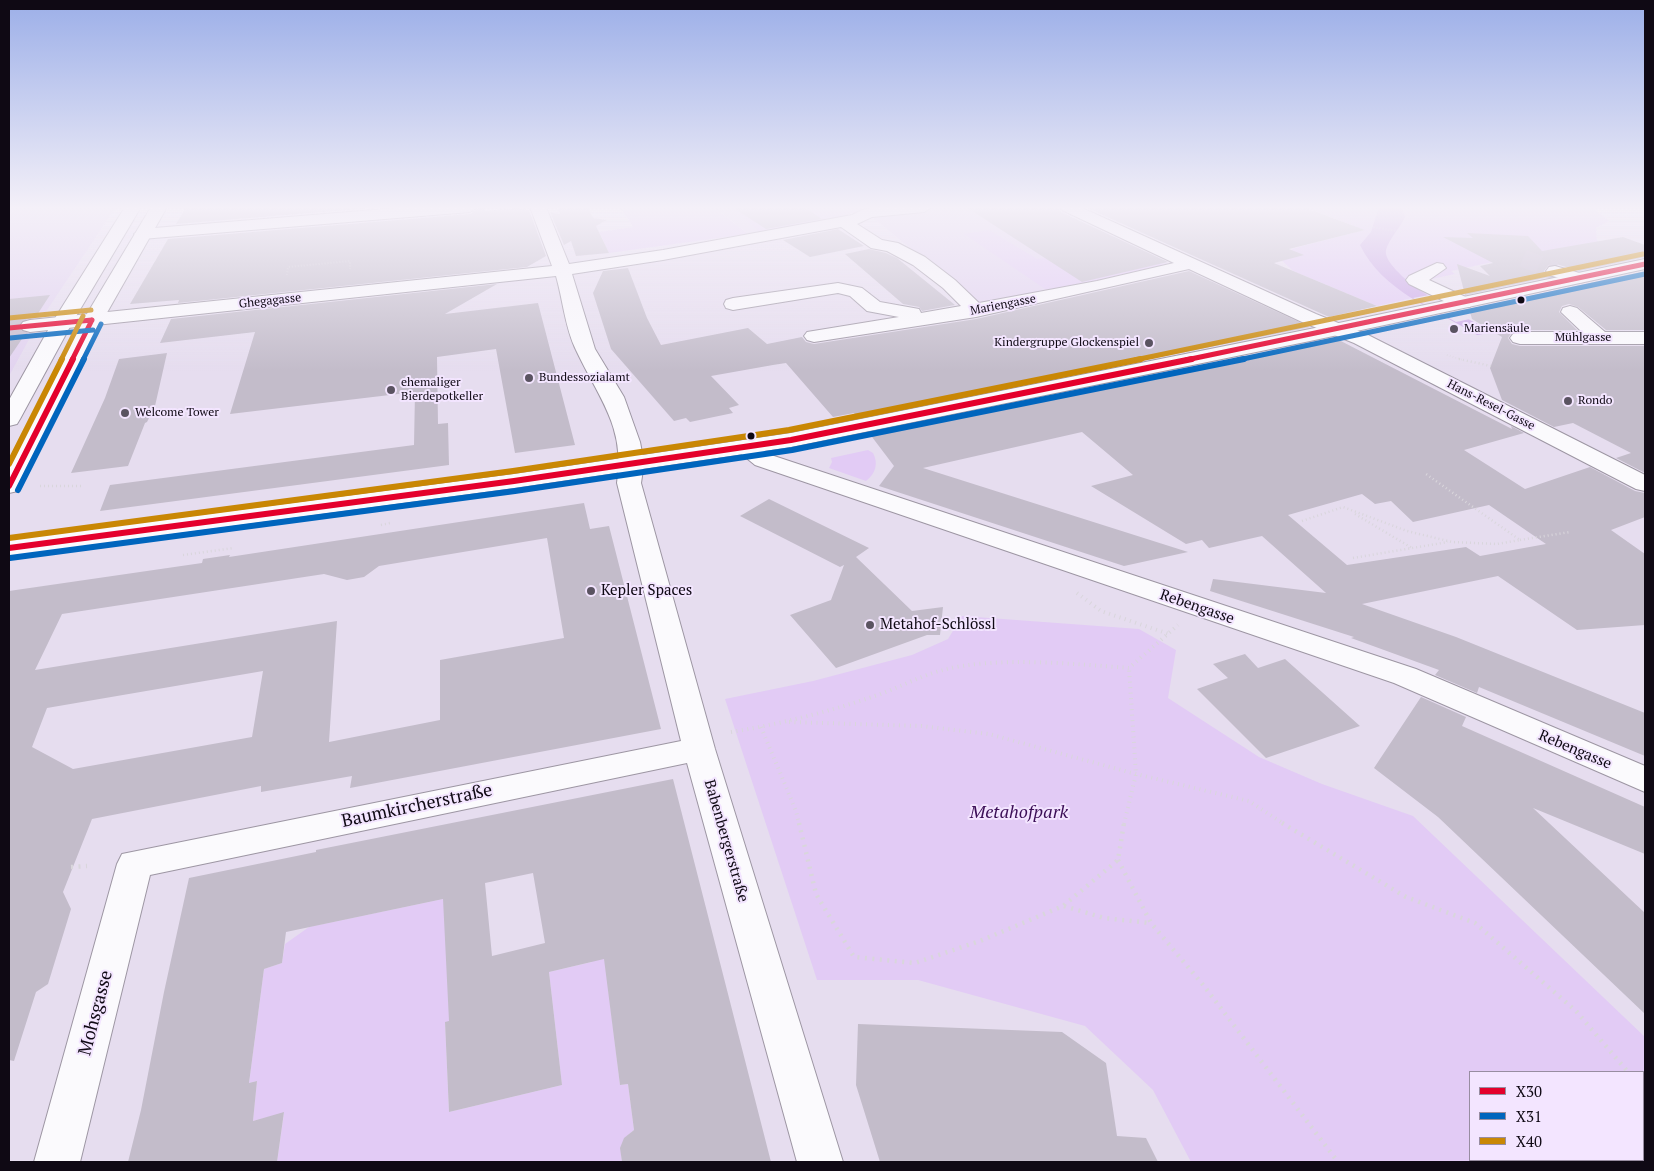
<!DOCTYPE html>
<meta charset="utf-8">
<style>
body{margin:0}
#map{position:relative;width:1654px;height:1171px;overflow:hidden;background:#e6ddef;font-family:"PT Serif",serif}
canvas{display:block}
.frame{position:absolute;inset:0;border:10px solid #0f0914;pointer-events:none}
.legend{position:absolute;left:1469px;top:1071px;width:175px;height:90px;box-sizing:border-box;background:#f3e5ff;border:1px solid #988da1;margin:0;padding:6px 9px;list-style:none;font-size:15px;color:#0f0914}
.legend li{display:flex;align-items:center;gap:10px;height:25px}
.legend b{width:25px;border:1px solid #988da1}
</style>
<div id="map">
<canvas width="1654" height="1171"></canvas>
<div class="frame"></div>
<ul class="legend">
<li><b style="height:6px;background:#e4002b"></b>X30</li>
<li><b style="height:6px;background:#0065bd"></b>X31</li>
<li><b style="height:6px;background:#c98704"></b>X40</li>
</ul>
</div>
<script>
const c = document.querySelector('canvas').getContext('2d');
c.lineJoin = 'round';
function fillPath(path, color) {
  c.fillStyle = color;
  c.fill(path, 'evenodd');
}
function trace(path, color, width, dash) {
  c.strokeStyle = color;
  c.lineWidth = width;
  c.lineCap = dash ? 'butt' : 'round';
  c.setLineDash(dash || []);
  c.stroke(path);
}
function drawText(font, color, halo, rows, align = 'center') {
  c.font = font + ' "PT Serif",serif';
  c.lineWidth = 4;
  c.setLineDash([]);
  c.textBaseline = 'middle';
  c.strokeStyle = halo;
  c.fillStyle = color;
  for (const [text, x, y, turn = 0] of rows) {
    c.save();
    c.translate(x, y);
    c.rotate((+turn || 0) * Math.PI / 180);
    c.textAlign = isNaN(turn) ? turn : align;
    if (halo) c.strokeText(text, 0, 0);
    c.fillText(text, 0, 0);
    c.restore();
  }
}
fillPath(new Path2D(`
 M 9,207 L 116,207 L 37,325 L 9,376 Z
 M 714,207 L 991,207 L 1015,221 L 1066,213 L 1071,218 L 1173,266 L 981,306 L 872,217 L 872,208 L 851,213 L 841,218 L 748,234 Z`), '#e2d3f0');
fillPath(new Path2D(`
 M 628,207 L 714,207 L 748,234 L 609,253 L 599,232 L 633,227 L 621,208 Z
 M 766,207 L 880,207 L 851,213 L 841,218 L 760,232 L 738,213 Z
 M 1304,207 L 1592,207 L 1609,221 L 1596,228 L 1597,242 L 1551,251 L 1548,250 L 1451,271 L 1455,274 L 1427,280 L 1448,290 L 1377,306 L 1293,271 L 1277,256 L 1295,248 L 1364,230 Z
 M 989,230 L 1037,259 L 1124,243 L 1168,268 L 1048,291 L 964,234 Z
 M 868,450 L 873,453 C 879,464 875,474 866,481 L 829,468 L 832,462 L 831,458 Z
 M 962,616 L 1139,629 L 1176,650 L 1168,698 L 1259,757 L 1322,784 L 1413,816 L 1645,1037 L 1645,1162 L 1191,1162 L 1153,1090 L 1085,1026 L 918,980 L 817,980 L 725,699 L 813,681 L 912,655 L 948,639 ZM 1470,1072 L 1643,1072 L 1643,1160 L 1470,1160 Z
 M 595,880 L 620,1085 L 628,1084 L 634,1130 C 621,1140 620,1147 622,1162 L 277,1162 L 284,1113 L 253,1121 L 257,1081 L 249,1083 L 264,969 L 282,963 L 285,944 L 309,927 L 443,899 L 471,1015 L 445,1023 L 449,1112 L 562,1085 L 549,972 L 592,962 L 581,884 Z`), '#e2cbf5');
fillPath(new Path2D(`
 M 1379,207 L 1402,207 L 1405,217 C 1400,228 1384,245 1386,254 C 1388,264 1403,277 1411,284 C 1422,293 1482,328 1495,332 L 1477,335 C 1436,310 1382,291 1360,245 L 1371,232 Z`), '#cba8e7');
fillPath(new Path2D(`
 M 1429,295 L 1466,315 L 1470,319 L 1456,322 L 1413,298 Z`), '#e6ddef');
fillPath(new Path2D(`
 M 186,207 L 384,207 L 176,224 Z
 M 480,207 L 485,207 L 485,211 L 517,208 L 529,210 L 546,256 L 527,267 L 178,303 L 179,300 L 130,304 L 168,239 L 470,214 Z
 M 557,207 L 588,207 L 593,218 L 607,220 L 596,226 L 609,253 L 576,256 L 571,241 L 564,245 L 550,212 L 560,214 Z
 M 732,207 L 804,207 L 822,219 L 766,229 Z
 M 966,207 L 1057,207 L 1061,212 L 1168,262 L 1082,282 Z
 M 1085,207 L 1303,207 L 1365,230 L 1289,249 L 1304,255 L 1274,263 L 1377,306 L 1329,317 Z
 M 838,229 L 864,246 L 810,257 L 783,240 Z
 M 1467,233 L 1528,236 L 1542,251 L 1623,237 L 1645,245 L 1645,257 L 1579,271 L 1556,264 L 1549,265 L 1544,271 L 1549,277 L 1465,295 L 1457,264 L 1490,276 L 1480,266 L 1493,263 L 1443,237 L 1473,238 Z
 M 869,249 L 886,253 L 897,258 L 955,305 L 922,311 L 919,307 L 903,304 L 845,254 Z
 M 628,268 L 647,318 L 661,345 L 748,328 L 767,344 L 802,337 L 806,342 L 814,344 L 976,319 L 1189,271 L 1310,327 L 857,418 L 854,413 L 833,417 L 786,363 L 773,365 L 711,376 L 739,405 L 729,408 L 733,413 L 690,422 L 686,418 L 674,421 L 611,349 L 593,293 L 603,271 Z
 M 1645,271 L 1645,330 L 1606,330 L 1578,307 L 1569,304 L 1562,306 L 1559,312 L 1577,330 L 1520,330 L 1512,332 L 1508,338 L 1512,344 L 1520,346 L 1645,346 L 1645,473 L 1616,458 L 1631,453 L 1573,423 L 1554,427 L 1502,400 L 1490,368 L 1502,337 L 1472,319 L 1469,309 Z
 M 497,284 L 445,314 L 538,303 L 575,445 L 515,453 L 496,349 L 437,357 L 438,424 L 448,423 L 449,465 L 100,511 L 110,485 L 414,445 L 415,392 L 230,414 L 255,332 L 160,343 L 171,319 Z
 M 50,295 L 35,318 L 22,320 L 18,325 L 22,331 L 26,333 L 9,358 L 9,299 Z
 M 1335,338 L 1512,429 L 1511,426 L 1524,433 L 1464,450 L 1525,489 L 1590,467 L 1635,491 L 1645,493 L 1645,517 L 1611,530 L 1645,554 L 1645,625 L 1577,630 L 1498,576 L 1362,604 L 1456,637 L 1645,713 L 1645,756 L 1479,687 L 1477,693 L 1435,675 L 1439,670 L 1351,638 L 1354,637 L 1210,591 L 1213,579 L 1326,593 L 1262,536 L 1209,548 L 1202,540 L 1186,544 L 1091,486 L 1133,475 L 1082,432 L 923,468 L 1188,552 L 1124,566 L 879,486 L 894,466 L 869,433 ZM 1362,494 L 1375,504 L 1391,501 L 1413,522 L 1489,505 L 1546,544 L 1480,556 L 1466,547 L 1347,565 L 1288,515 Z
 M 167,353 L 155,406 L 147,422 L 145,423 L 128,466 L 71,473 L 105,398 L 119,359 Z
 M 769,499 L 869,548 L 856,557 L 912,611 L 943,607 L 940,635 L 927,635 L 836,668 L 790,615 L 831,600 L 844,565 L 840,567 L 740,516 Z
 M 584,503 L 590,529 L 609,526 L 661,729 L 350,788 L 352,776 L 261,792 L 261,786 L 92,819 L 63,892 L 71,909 L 48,984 L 36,992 L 14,1061 L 9,1060 L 9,591 L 202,563 L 203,559 L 230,555 L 229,557 ZM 547,538 L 564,638 L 440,660 L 440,720 L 329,742 L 337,621 L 35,670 L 62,614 L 324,574 L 347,580 L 364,577 L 379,566 ZM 263,671 L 252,737 L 73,769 L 32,747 L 47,708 Z
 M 1245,654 L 1258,668 L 1285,659 L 1360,726 L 1266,758 L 1197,689 L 1228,678 L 1213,664 Z
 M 1421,697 L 1466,717 L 1462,726 L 1645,807 L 1645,854 L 1533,808 L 1645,913 L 1645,1014 L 1438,817 L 1374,768 Z
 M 673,779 L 771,1162 L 622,1162 L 620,1148 L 624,1138 L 634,1130 L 628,1084 L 620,1085 L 604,959 L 549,972 L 562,1085 L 449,1112 L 445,1022 L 449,1021 L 443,899 L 286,932 L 282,963 L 264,969 L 249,1083 L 257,1081 L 253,1121 L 284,1112 L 277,1162 L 128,1162 L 141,1110 L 164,992 L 189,878 L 316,852 L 316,850 ZM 533,873 L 545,943 L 492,956 L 485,883 Z
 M 858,1024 L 1062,1032 L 1106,1063 L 1117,1136 L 1146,1138 L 1158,1162 L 880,1162 L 856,1085 Z`), '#c3bcca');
trace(new Path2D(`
 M 1523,258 L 1555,271
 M 9,328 L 30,326`), '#c6bdce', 18, [18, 9]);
const minor = new Path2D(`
 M 410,207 L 478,207 L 470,212 L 142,239 L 134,234 L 142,229 Z
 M 530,207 L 546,207 L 569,264 L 663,250 L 852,215 L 862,210 L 878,207 L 932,207 L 924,212 L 872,217 L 857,224 L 882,240 L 898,243 L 925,257 L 955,280 L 979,303 L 1097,281 L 1174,263 L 1062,210 L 1059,207 L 1080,207 L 1316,314 L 1368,335 L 1645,475 L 1645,491 L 1636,489 L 1354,343 L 1302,322 L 1189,269 L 976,317 L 814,342 L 807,340 L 804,336 L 807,332 L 899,317 L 867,311 L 850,296 L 838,293 L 733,310 L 726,308 L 724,304 L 726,300 L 733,298 L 838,283 L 862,288 L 880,302 L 919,309 L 921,313 L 961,306 L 943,288 L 913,265 L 887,251 L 871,248 L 841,227 L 663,260 L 572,274 L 595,349 L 624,397 L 640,442 L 644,463 L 641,483 L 715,749 L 843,1162 L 797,1162 L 687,763 L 150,875 L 80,1162 L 34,1162 L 117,864 L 122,854 L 681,741 L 617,483 C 626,427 598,397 576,350 C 565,328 563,300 556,276 L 30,332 L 23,330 L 20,326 L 23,322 L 30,320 L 552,266 Z
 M 1437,263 L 1443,264 L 1446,268 L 1429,280 L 1470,299 L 1472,303 L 1470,307 L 1456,307 L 1409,284 L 1406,280 L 1409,276 Z
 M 1555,266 L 1583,274 L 1586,278 L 1583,282 L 1577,283 L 1549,275 L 1546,271 L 1549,267 Z
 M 1570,306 L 1577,308 L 1605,332 L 1645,332 L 1645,344 L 1520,344 L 1513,342 L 1510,338 L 1513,334 L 1520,332 L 1582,332 L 1561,312 L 1563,308 Z
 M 745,440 L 753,442 L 771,455 L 1416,669 L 1645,766 L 1645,792 L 1394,683 L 755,465 L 733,447 L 737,442 Z`);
const major = new Path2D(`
 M 125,207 L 141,207 L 72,323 L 20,419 L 17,424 L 9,426 L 9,400 L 52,323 Z
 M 151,207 L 167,207 L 92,339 L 21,486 L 18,491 L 9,493 L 9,463 L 72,339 Z
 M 1645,259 L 1645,269 L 1310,341 L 791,447 L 514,488 L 9,556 L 9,540 L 514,474 L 791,433 L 1310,329 Z`);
trace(minor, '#9d96a3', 2);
trace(major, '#9d96a3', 2);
trace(new Path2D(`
 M 1305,207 L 1353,224 L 1403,232
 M 287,275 L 288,267 L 350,261 L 350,269
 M 1447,355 L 1463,360`), '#d9d6dc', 2, [0.5, 2.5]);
trace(new Path2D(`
 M 1459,359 L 1491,366
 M 40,486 L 83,486
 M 1355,514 L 1412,548
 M 1302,521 L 1343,507 L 1407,531 L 1452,542 L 1497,544 L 1520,540 L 1426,474
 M 381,525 L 390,523
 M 1520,540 L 1570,532
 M 183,555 L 234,548
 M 1353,558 L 1448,542`), '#d9d6dc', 2.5, [1, 3]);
trace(new Path2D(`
 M 1077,593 L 1101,611 L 1169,634
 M 789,722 L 921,726 L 989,734 L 1136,774 L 1249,801 L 1284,824
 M 761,727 L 796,811 L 799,824
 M 731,732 C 780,724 828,712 875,696 C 898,688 920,676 943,670 C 995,656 1075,664 1129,668 L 1178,625
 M 1124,824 L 1136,774 L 1129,668`), '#d9d6dc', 4, [1, 4.5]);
trace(new Path2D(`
 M 799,823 L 816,894 L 854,957 L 915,963 L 980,941 L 1063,906 L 1118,860 L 1124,823
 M 1282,823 L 1406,897 L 1475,923 L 1576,1011 L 1628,1072
 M 1118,860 L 1151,923 L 1204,986 L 1338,1162
 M 71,867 L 87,866
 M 1064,906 L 1104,918 L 1150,923
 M 1643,1090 L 1645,1094`), '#d9d6dc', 4.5, [2, 5.5]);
fillPath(minor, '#fbfafd');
fillPath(major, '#fbfafd');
trace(new Path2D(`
 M 9,328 L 92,320
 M 72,360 L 92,320
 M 1186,360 L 1645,264`), '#e4002b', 5);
trace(new Path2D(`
 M 9,486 L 73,359
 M 9,548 L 514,481 L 791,440 L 1192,359`), '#e4002b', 6);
trace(new Path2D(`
 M 10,338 L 93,330
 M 83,360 L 101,324
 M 1238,360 L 1645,274`), '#0065bd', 5);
trace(new Path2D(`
 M 18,490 L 84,359
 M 10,558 L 515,491 L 792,450 L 1244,359`), '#0065bd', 6);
trace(new Path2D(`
 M 9,318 L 91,310
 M 61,360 L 83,316
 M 1135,360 L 1643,254`), '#c98704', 5);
trace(new Path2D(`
 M 9,464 L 62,359
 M 9,538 L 513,471 L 789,430 L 1141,359`), '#c98704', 6);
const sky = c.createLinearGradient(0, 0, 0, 371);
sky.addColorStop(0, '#9cafe8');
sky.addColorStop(0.56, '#f4f0f8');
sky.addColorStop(1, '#f4f0f800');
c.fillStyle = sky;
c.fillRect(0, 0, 1654, 371);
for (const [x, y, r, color] of [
 [1521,300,4.5,"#0f0914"],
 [1454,329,5,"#5a5361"],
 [1149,343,5,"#5a5361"],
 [529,378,5,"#5a5361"],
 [391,390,5,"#5a5361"],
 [1568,401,5,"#5a5361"],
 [125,413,5,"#5a5361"],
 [751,436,4.5,"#0f0914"],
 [591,591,5,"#5a5361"],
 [870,625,5,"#5a5361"]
]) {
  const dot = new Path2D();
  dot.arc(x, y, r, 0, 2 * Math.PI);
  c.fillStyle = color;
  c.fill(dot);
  trace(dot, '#f3e5ff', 2);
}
drawText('12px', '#0f0914', '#f3e5ff', [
 ["Ghegagasse",270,301,-6],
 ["Mariengasse",1003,305,-11],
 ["Mühlgasse",1583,338],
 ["Hans-Resel-Gasse",1491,405,27]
]);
drawText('12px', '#0f0914', '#f3e5ff', [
 ["Mariensäule",1464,329],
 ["Kindergruppe Glockenspiel",1139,343,"right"],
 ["Bundessozialamt",539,378],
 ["ehemaliger",401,383],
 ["Bierdepotkeller",401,397],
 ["Rondo",1578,401],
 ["Welcome Tower",135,413]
], 'left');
drawText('15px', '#0f0914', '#f3e5ff', [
 ["Kepler Spaces",601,591],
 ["Metahof-Schlössl",880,625]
], 'left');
drawText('15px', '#0f0914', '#f3e5ff', [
 ["Rebengasse",1197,607,19],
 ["Rebengasse",1575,750,23],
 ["Babenbergerstraße",726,841,74]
]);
drawText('18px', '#0f0914', '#f3e5ff', [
 ["Baumkircherstraße",417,806,-12],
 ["Mohsgasse",96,1013,-75]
]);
drawText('italic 18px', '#3c0f57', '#f3e5ff', [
 ["Metahofpark",1019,813]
]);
</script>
